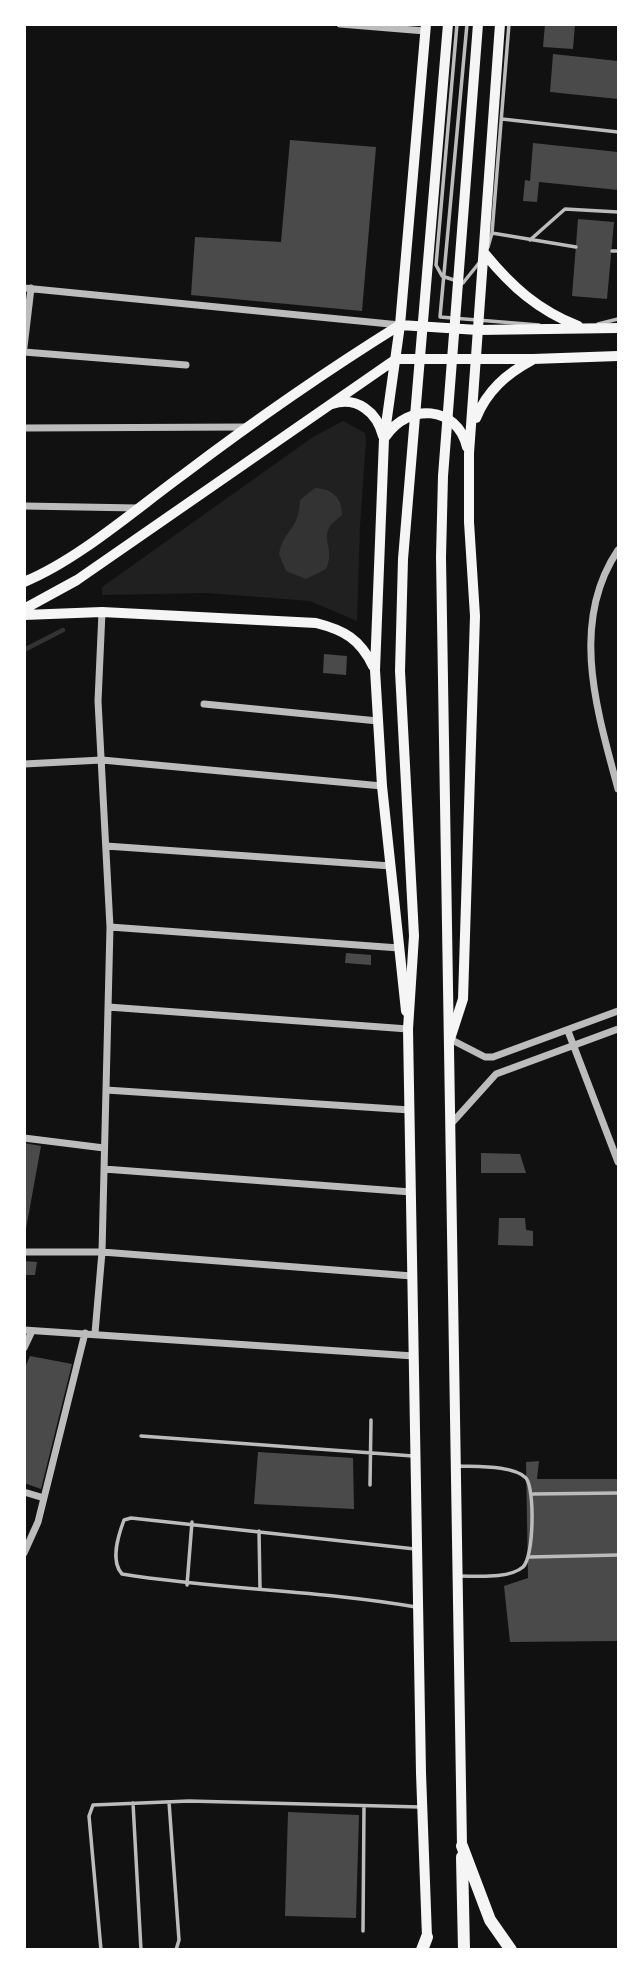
<!DOCTYPE html>
<style>
body{margin:0}
#map{position:relative;width:643px;height:1974px;overflow:hidden;background:#111;font-family:"Golos Text",sans-serif}
canvas{display:block}
.frame{position:absolute;inset:0;border:26px solid #fff;pointer-events:none}
</style>
<div id="map">
<canvas width="643" height="1974"></canvas>
<div class="frame"></div>
</div>
<script>
const c = document.querySelector('canvas').getContext('2d');
c.lineJoin = 'round';
function fillPath(path, color) {
  c.fillStyle = color;
  c.fill(path, 'evenodd');
}
function trace(path, color, width, dash) {
  c.strokeStyle = color;
  c.lineWidth = width;
  c.lineCap = dash ? 'butt' : 'round';
  c.setLineDash(dash || []);
  c.stroke(path);
}
fillPath(new Path2D(`
 M 343,421 L 365,433 L 366,441 L 360,526 L 357,621 L 310,601 L 207,593 L 102,595 L 102,587 L 313,437 Z`), '#202020');
fillPath(new Path2D(`
 M 315,488 C 332,489 342,497 342,515 C 338,519 331,523 329,528 C 322,542 335,549 326,569 L 306,579 L 286,571 L 279,554 C 284,528 298,533 300,500 Z`), '#333');
trace(new Path2D(`
 M 24,650 L 63,630`), '#333', 4.5);
fillPath(new Path2D(`
 M 545,24 L 575,24 L 573,49 L 543,47 Z
 M 553,54 L 618,61 L 618,99 L 550,92 Z
 M 290,140 L 376,147 L 362,311 L 191,295 L 195,237 L 281,242 Z
 M 533,143 L 618,152 L 618,190 L 539,182 L 537,202 L 523,201 L 525,180 L 530,181 Z
 M 578,219 L 614,222 L 607,299 L 572,296 Z
 M 324,654 L 347,656 L 346,675 L 323,673 Z
 M 346,953 L 371,955 L 371,965 L 345,963 Z
 M 24,1143 L 41,1146 L 26,1229 L 24,1229 Z
 M 481,1153 L 520,1154 L 526,1173 L 481,1173 Z
 M 499,1218 L 525,1218 L 526,1230 L 533,1231 L 533,1246 L 498,1245 Z
 M 24,1261 L 37,1262 L 35,1275 L 24,1275 Z
 M 30,1356 L 72,1364 L 41,1489 L 24,1483 L 24,1370 Z
 M 258,1452 L 353,1458 L 354,1509 L 254,1504 Z
 M 539,1461 L 537,1479 L 618,1479 L 618,1641 L 510,1642 L 504,1586 L 528,1578 L 526,1462 Z
 M 288,1812 L 359,1815 L 356,1918 L 285,1916 Z`), '#4a4a4a');
trace(new Path2D(`
 M 457,24 L 436,265 L 442,276 L 463,283 L 479,263
 M 467,24 L 440,317 L 539,325
 M 502,119 L 618,132
 M 492,233 L 576,247
 M 530,240 L 565,209 L 618,212
 M 488,247 L 492,233 L 509,24
 M 612,251 L 618,251
 M 598,324 L 618,319
 M 141,1436 L 413,1456
 M 458,1466 C 475,1467 513,1465 526,1478 C 535,1489 534,1557 523,1567 C 509,1579 477,1576 460,1576
 M 370,1485 L 371,1420
 M 533,1494 L 618,1493
 M 259,1531 L 260,1588
 M 415,1549 L 131,1518 L 124,1520 C 118,1536 110,1561 122,1574 C 220,1590 319,1590 416,1607
 M 529,1557 L 618,1555
 M 187,1585 L 192,1522
 M 169,1802 L 179,1940 L 176,1950
 M 133,1803 L 141,1950
 M 363,1931 L 364,1806
 M 101,1950 L 89,1816 L 93,1805 L 189,1801 L 420,1807`), '#bcbcbc', 3.5);
trace(new Path2D(`
 M 340,24 L 425,31
 M 24,288 L 400,325
 M 24,347 L 31,288
 M 24,352 L 186,365
 M 24,428 L 246,427
 M 24,506 L 138,508
 M 618,550 C 569,623 597,711 618,789
 M 204,704 L 378,721
 M 24,764 L 102,760 L 382,786
 M 106,846 L 391,866
 M 110,927 L 399,948
 M 108,1007 L 408,1029
 M 568,1031 L 618,1162
 M 450,1039 L 485,1057 L 493,1057 L 618,1011
 M 106,1090 L 410,1110
 M 451,1124 L 496,1074 L 618,1029
 M 24,1138 L 104,1148
 M 104,1169 L 411,1192
 M 24,1252 L 102,1252 L 412,1276
 M 24,1330 L 414,1356
 M 95,1333 L 102,1252 L 110,927 L 98,701 L 102,612
 M 24,1348 L 32,1331
 M 24,1492 L 44,1498
 M 24,1553 L 38,1522 L 85,1333`), '#bcbcbc', 7);
trace(new Path2D(`
 M 485,254 C 512,287 538,310 578,326
 M 400,325 L 478,330 L 618,328
 M 396,359 L 533,359 L 618,356
 M 332,404 C 357,396 377,412 383,436
 M 476,418 C 487,391 506,374 532,360
 M 386,436 C 408,403 457,405 467,447
 M 24,582 C 78,560 137,508 184,474 C 254,421 326,371 400,325
 M 24,609 L 77,580 L 396,359
 M 24,615 L 102,612 L 316,623 C 344,630 360,639 373,666
 M 406,1011 L 382,786 L 375,670 L 384,439 L 400,325 L 426,24
 M 450,1039 L 463,999 L 475,616 L 469,522 L 469,453 L 500,24`), '#f5f5f5', 10);
trace(new Path2D(`
 M 462,1846 L 441,557 L 443,476 L 478,24
 M 427,1937 L 421,1773 L 408,1029 L 414,936 L 400,671 L 403,559 L 448,24`), '#f5f5f5', 10);
trace(new Path2D(`
 M 462,1846 L 490,1920 L 511,1950
 M 462,1857 L 464,1950
 M 422,1950 L 427,1937`), '#f5f5f5', 12);
</script>
